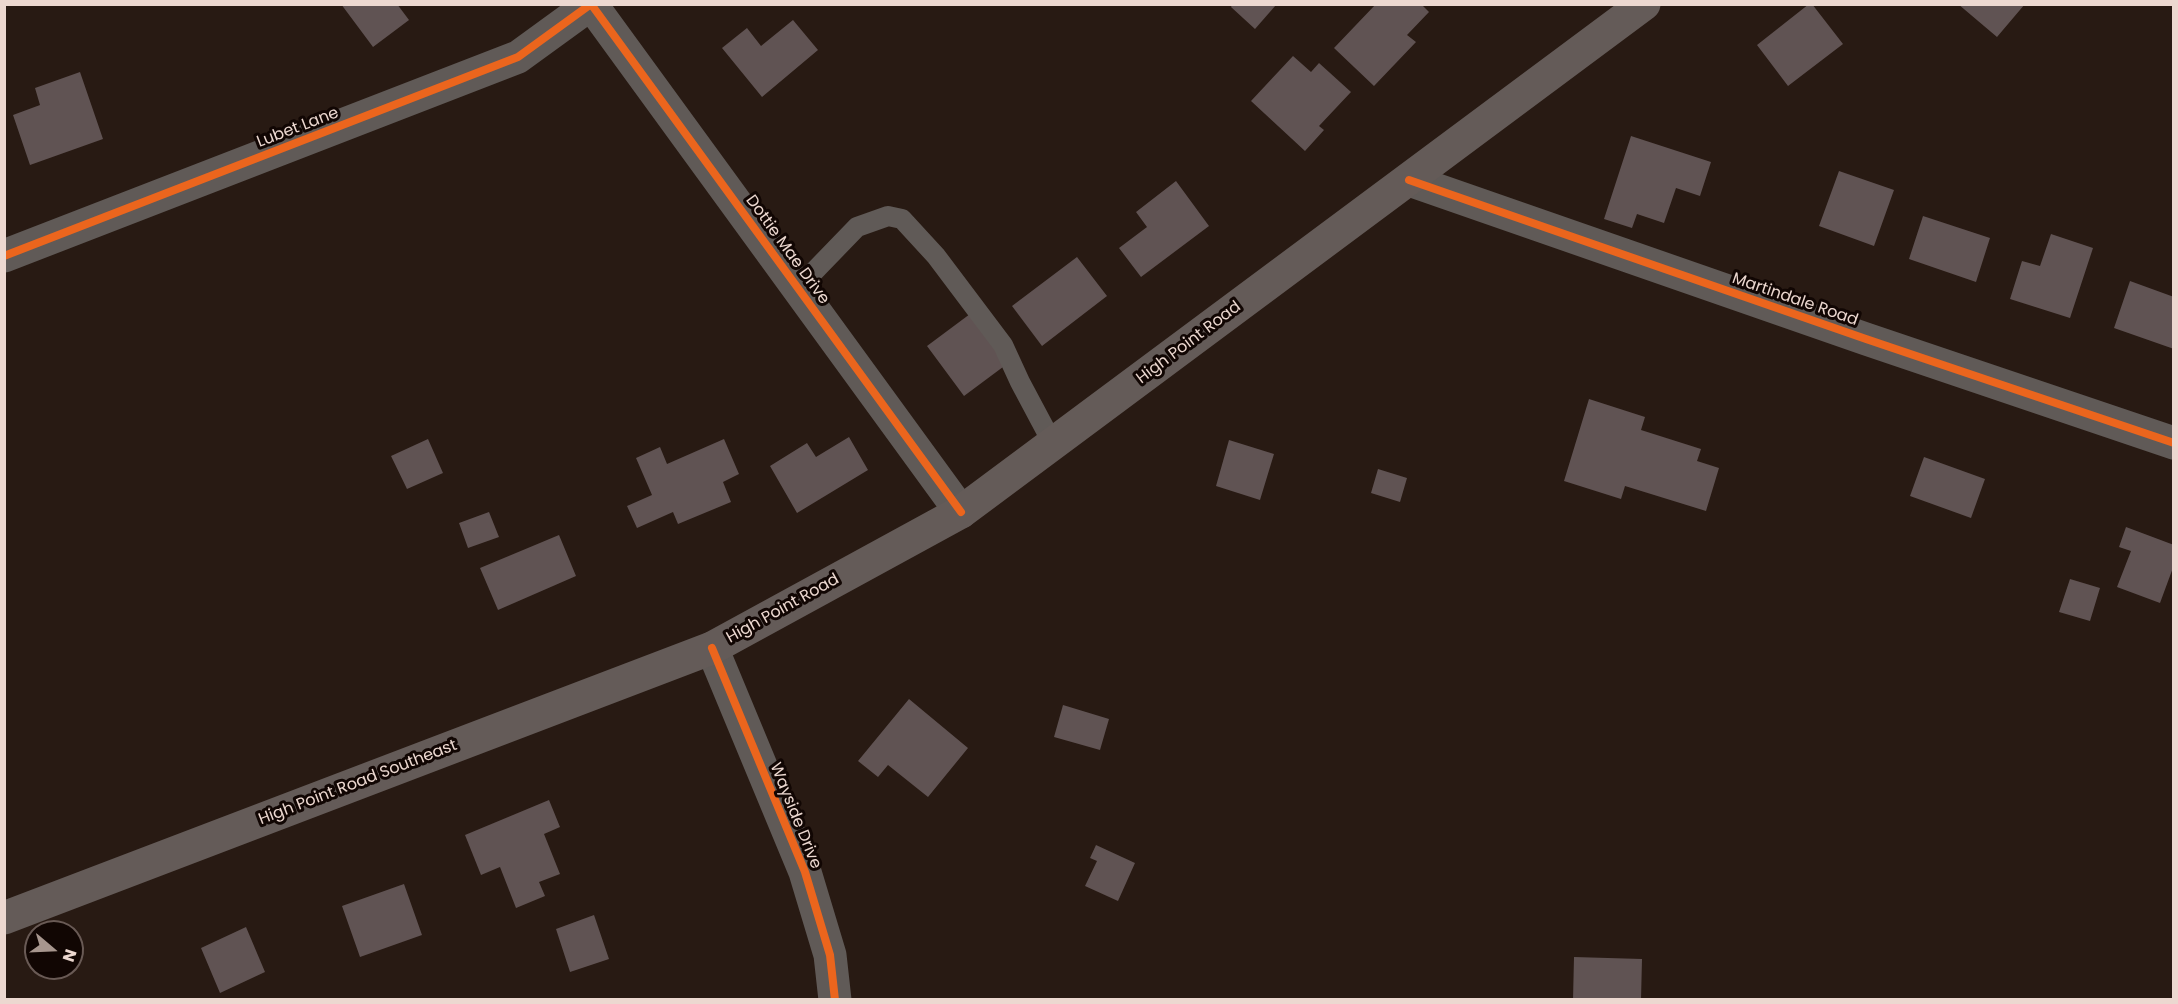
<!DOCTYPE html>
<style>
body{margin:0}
#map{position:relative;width:2178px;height:1004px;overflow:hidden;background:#281a13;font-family:Poppins,sans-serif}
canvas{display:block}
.frame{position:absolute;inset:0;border:6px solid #ecd8d0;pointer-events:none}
.north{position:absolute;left:24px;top:920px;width:60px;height:60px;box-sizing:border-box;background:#110603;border:2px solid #695a55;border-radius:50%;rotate:109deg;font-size:16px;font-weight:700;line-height:24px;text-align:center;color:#ecd8d0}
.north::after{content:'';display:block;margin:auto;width:21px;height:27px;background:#a7968e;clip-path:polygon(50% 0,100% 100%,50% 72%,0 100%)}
</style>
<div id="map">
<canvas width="2178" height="1004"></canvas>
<div class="frame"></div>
<div class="north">N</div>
</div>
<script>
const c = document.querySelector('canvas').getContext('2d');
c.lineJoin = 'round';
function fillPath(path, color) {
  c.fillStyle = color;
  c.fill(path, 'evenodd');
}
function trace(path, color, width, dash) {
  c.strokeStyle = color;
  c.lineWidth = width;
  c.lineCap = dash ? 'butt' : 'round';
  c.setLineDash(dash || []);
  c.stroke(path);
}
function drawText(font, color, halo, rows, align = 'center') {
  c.font = font + ' Poppins,sans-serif';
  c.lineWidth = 6;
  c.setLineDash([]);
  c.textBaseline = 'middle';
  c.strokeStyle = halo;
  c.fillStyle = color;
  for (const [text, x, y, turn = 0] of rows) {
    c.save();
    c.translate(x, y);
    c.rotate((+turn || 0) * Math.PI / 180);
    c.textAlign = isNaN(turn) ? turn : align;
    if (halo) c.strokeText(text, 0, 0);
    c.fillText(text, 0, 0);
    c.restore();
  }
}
fillPath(new Path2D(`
 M 341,4 L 397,4 L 409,20 L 373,47 Z
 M 1376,4 L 1421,4 L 1429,12 L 1407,35 L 1416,42 L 1374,86 L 1334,48 Z
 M 1809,4 L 1812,4 L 1843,44 L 1788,86 L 1757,45 Z
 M 1958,4 L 2025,4 L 1997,37 Z
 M 1232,5 L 1276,5 L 1255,29 L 1231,7 Z
 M 793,20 L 818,50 L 762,97 L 722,48 L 747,28 L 761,46 Z
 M 1293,56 L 1311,72 L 1319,63 L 1351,92 L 1319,126 L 1324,130 L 1305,151 L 1251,101 Z
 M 80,72 L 103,139 L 30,165 L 13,115 L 40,105 L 35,88 Z
 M 1631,136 L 1711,162 L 1700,196 L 1676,188 L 1664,223 L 1637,214 L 1632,228 L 1604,219 Z
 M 1839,171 L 1894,190 L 1874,246 L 1819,226 Z
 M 1176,181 L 1209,226 L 1141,277 L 1119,248 L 1147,227 L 1136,212 Z
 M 1923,216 L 1990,238 L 1976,282 L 1909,259 Z
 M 2051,234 L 2093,248 L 2070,318 L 2010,299 L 2022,261 L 2040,266 Z
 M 1077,257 L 1107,296 L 1042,346 L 1012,306 Z
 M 2130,281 L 2174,297 L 2174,349 L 2114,328 Z
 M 970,314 L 1007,364 L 964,396 L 927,346 Z
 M 1589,399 L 1645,417 L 1641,430 L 1701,449 L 1697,461 L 1719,468 L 1706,511 L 1625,486 L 1621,499 L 1564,481 Z
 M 849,437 L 868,470 L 797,513 L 770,466 L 807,443 L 816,457 Z
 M 428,439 L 443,473 L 407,489 L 391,456 Z
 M 724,439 L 739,474 L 723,482 L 731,502 L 678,524 L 673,512 L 637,528 L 627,506 L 652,495 L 636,458 L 660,447 L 667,464 Z
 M 1229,440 L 1274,454 L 1260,500 L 1216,486 Z
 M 1924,457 L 1985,479 L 1971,518 L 1910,496 Z
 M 1378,469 L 1407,478 L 1400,502 L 1371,493 Z
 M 489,512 L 499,537 L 468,548 L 459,523 Z
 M 2126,527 L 2174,545 L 2174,565 L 2160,603 L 2117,587 L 2131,551 L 2119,547 Z
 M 559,535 L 576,576 L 498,610 L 480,568 Z
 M 2070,579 L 2100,588 L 2090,621 L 2059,612 Z
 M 909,699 L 968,748 L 928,797 L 888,765 L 878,777 L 858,761 Z
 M 1063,705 L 1109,719 L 1100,750 L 1054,737 Z
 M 549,800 L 560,827 L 544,834 L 560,874 L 539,882 L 545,896 L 516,908 L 500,867 L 481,875 L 465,835 Z
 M 1096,845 L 1135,863 L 1118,901 L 1085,886 L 1097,861 L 1090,858 Z
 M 404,884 L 422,935 L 360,957 L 342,906 Z
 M 594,915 L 609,959 L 570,972 L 556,929 Z
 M 246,927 L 265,972 L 220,993 L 201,948 Z
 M 1574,957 L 1642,959 L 1641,1000 L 1573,1000 Z`), '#605353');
trace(new Path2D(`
 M 798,288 L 857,227 L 888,216 L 902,219 L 936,256 L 1003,345 L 1020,382 L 1053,444`), '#605a57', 20);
trace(new Path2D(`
 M 591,4 L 961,512
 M 1409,180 L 1866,339 L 2174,443
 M 4,256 L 518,57 L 591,4
 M 712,648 L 805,872 L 830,955 L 835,1000`), '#605a57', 33);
trace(new Path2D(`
 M 4,918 L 712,648 L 961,512 L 1644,4`), '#645b58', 33);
trace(new Path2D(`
 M 591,4 L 961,512
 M 1409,180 L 1866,339 L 2174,443
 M 4,256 L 518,57 L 591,4
 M 712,648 L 805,872 L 830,955 L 835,1000`), '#eb651d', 8);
drawText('16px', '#ecd8d0', '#110603', [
 ["Lubet Lane",298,128,-21],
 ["Dottie Mae Drive",787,250,54],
 ["Martindale Road",1795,300,19],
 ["High Point Road",1189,343,-37],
 ["High Point Road",783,609,-29],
 ["High Point Road Southeast",358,783,-21],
 ["Wayside Drive",795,816,68]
]);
</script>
